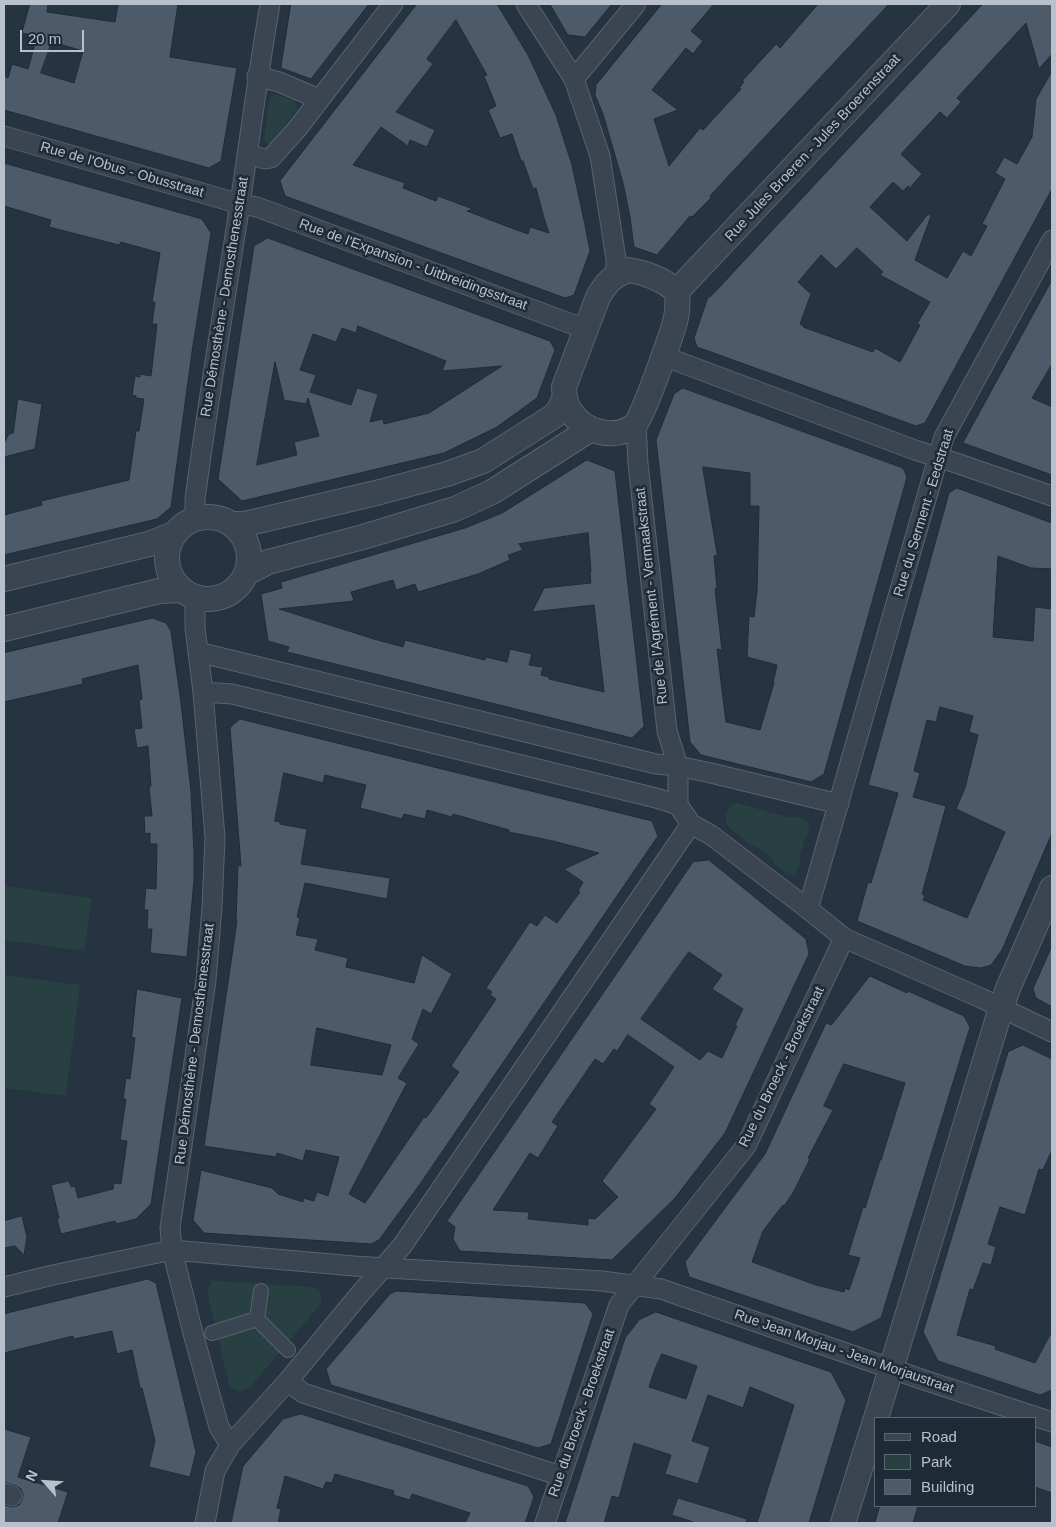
<!DOCTYPE html>
<meta charset="utf-8">
<style>
body{margin:0}
#map{position:relative;width:1056px;height:1527px;overflow:hidden;background:#263341;font-family:Arial,sans-serif}
canvas{display:block}
.frame{position:absolute;inset:0;border:5px solid #b8c0cb;pointer-events:none}
.legend{position:absolute;left:874px;top:1417px;width:162px;height:90px;box-sizing:border-box;background:#1f2a37;border:1px solid #5c6672;margin:0;padding:6px 9px;list-style:none;font-size:15px;color:#b8c0cb}
.legend li{display:flex;align-items:center;gap:10px;height:25px}
.legend b{width:25px;border:1px solid #5c6672}
.north{position:absolute;left:20px;top:1457px;width:50px;height:50px;-webkit-text-stroke:4px #1f2a37;paint-order:stroke;rotate:296deg;font-size:14px;font-weight:700;line-height:20px;text-align:center;color:#b8c0cb}
.north::after{content:'';display:block;margin:auto;width:18px;height:22px;background:#b8c0cb;clip-path:polygon(50% 0,100% 100%,50% 72%,0 100%)}
.scale{position:absolute;left:20px;top:30px;width:64px;height:22px;box-sizing:border-box;border:2px solid #b8c0cb;border-top:0;padding-left:6px;font-size:15px;line-height:18px;white-space:nowrap;color:#b8c0cb;-webkit-text-stroke:4px #1f2a37;paint-order:stroke}
</style>
<div id="map">
<canvas width="1056" height="1527"></canvas>
<div class="frame"></div>
<ul class="legend">
<li><b style="height:6px;background:#3b4551"></b>Road</li>
<li><b style="height:14px;background:#284042"></b>Park</li>
<li><b style="height:14px;background:#4c5a6a"></b>Building</li>
</ul>
<div class="north">N</div>
<div class="scale">20 m</div>
</div>
<script>
const c = document.querySelector('canvas').getContext('2d');
c.lineJoin = 'round';
function fillPath(path, color) {
  c.fillStyle = color;
  c.fill(path, 'evenodd');
}
function trace(path, color, width, dash) {
  c.strokeStyle = color;
  c.lineWidth = width;
  c.lineCap = dash ? 'butt' : 'round';
  c.setLineDash(dash || []);
  c.stroke(path);
}
function drawText(font, color, halo, rows, align = 'center') {
  c.font = font + ' Arial,sans-serif';
  c.lineWidth = 5;
  c.setLineDash([]);
  c.textBaseline = 'middle';
  c.strokeStyle = halo;
  c.fillStyle = color;
  for (const [text, x, y, turn = 0] of rows) {
    c.save();
    c.translate(x, y);
    c.rotate((+turn || 0) * Math.PI / 180);
    c.textAlign = isNaN(turn) ? turn : align;
    if (halo) c.strokeText(text, 0, 0);
    c.fillText(text, 0, 0);
    c.restore();
  }
}
fillPath(new Path2D(`
 M 276,94 L 295,101 L 298,108 L 271,144 L 268,144 L 265,142 L 264,139 L 269,99 L 273,95 Z
 M 736,803 L 788,817 C 795,816 804,818 810,823 L 807,837 L 805,837 L 799,860 L 801,861 L 795,875 C 786,876 780,868 773,863 L 774,860 L 754,845 L 753,847 L 730,828 L 726,822 C 725,813 728,807 736,803 Z
 M 4,886 L 92,898 L 84,951 L 4,940 Z
 M 4,975 L 80,985 L 66,1096 L 4,1088 Z
 M 215,1281 L 313,1287 C 322,1290 324,1298 319,1306 L 251,1386 C 244,1392 236,1394 229,1385 L 207,1291 L 211,1282 Z`), '#284042');
const building = new Path2D(`
 M 30,4 L 48,4 L 47,12 L 115,22 L 118,4 L 178,4 L 170,57 L 237,68 L 221,161 L 209,168 L 4,110 L 4,76 L 8,78 L 12,64 L 28,69 L 37,36 L 22,33 ZM 52,42 L 83,51 L 74,83 L 41,73 Z
 M 291,4 L 369,4 L 311,79 L 281,68 Z
 M 417,4 L 497,4 L 528,55 L 556,115 L 572,165 L 585,225 L 590,251 L 574,295 L 565,298 L 285,196 L 280,181 ZM 456,20 L 487,75 L 484,76 L 496,106 L 488,110 L 500,138 L 512,134 L 521,161 L 523,161 L 533,189 L 536,188 L 544,218 L 549,233 L 530,227 L 528,234 L 506,226 L 467,211 L 473,209 L 438,196 L 436,201 L 403,188 L 405,183 L 353,165 L 381,127 L 408,146 L 410,140 L 427,147 L 435,130 L 396,112 L 433,64 L 427,59 Z
 M 550,4 L 612,4 L 585,37 L 568,35 Z
 M 662,4 L 714,4 L 691,31 L 703,41 L 693,54 L 686,48 L 652,90 L 678,110 L 654,119 L 669,166 L 700,128 L 703,130 L 741,89 L 739,88 L 744,82 L 742,81 L 776,44 L 780,48 L 818,4 L 889,4 L 734,170 L 710,196 L 711,198 L 692,217 L 690,216 L 657,255 L 634,247 L 630,217 L 623,183 L 603,114 L 595,95 L 596,85 Z
 M 983,4 L 1052,4 L 1052,54 L 1039,69 L 1026,23 L 957,98 L 961,102 L 947,118 L 940,112 L 901,154 L 922,174 L 910,188 L 908,186 L 903,191 L 893,182 L 870,207 L 907,241 L 928,214 L 931,216 L 915,260 L 947,278 L 963,251 L 971,256 L 987,226 L 982,224 L 1005,179 L 995,173 L 1004,157 L 1017,164 L 1032,137 L 1036,99 L 1052,71 L 1052,189 L 925,423 L 916,426 L 697,347 L 694,338 L 708,297 L 710,297 L 714,293 ZM 857,248 L 883,272 L 880,275 L 930,302 L 917,324 L 920,325 L 900,362 L 875,348 L 873,352 L 803,327 L 804,326 L 800,324 L 811,294 L 798,282 L 821,255 L 836,269 Z
 M 4,163 L 202,219 L 211,233 L 192,352 L 171,507 L 157,519 L 4,555 L 4,515 L 42,505 L 41,501 L 129,480 L 136,431 L 139,431 L 144,399 L 136,398 L 136,396 L 132,395 L 135,376 L 140,377 L 140,374 L 151,376 L 157,324 L 152,324 L 155,302 L 152,302 L 160,253 L 121,242 L 119,245 L 49,227 L 51,220 L 4,206 Z
 M 268,238 L 550,341 L 555,350 L 537,398 L 497,427 L 444,453 L 242,501 L 218,479 L 254,246 ZM 358,326 L 446,361 L 442,371 L 502,366 L 429,413 L 384,424 L 383,419 L 370,422 L 378,394 L 357,388 L 351,405 L 310,392 L 316,375 L 300,370 L 313,334 L 336,342 L 342,328 L 356,333 ZM 275,362 L 284,400 L 306,404 L 308,398 L 319,436 L 294,442 L 297,455 L 257,465 Z
 M 1052,280 L 1052,364 L 1032,398 L 1052,407 L 1052,475 L 963,443 Z
 M 683,388 L 903,468 L 907,477 L 824,774 L 811,782 L 701,755 L 690,742 L 656,440 L 674,394 ZM 703,467 L 750,473 L 750,506 L 759,506 L 757,591 L 754,617 L 749,616 L 747,657 L 777,665 L 773,683 L 774,683 L 760,730 L 726,722 L 717,649 L 722,650 L 715,589 L 717,589 L 714,556 L 717,555 Z
 M 18,399 L 42,404 L 35,449 L 4,457 L 4,443 L 9,434 L 13,433 Z
 M 587,460 L 615,471 L 644,726 L 632,738 L 287,652 L 289,647 L 268,641 L 261,594 L 282,588 L 281,582 L 465,528 L 502,513 ZM 588,533 L 591,572 L 590,573 L 591,583 L 544,588 L 532,612 L 594,605 L 604,692 L 549,679 L 549,677 L 541,675 L 543,667 L 529,665 L 532,654 L 510,649 L 507,662 L 486,657 L 485,660 L 405,640 L 403,647 L 374,639 L 279,609 L 354,601 L 351,592 L 393,580 L 396,590 L 415,584 L 418,592 L 478,574 L 510,560 L 508,555 L 523,550 L 519,544 Z
 M 957,488 L 1052,523 L 1052,569 L 1031,568 L 998,556 L 993,637 L 1033,641 L 1035,607 L 1052,609 L 1052,833 L 1002,950 L 991,965 L 985,967 L 981,968 L 965,966 L 857,921 L 868,882 L 871,883 L 898,793 L 868,785 L 949,493 ZM 940,707 L 973,716 L 969,732 L 978,735 L 965,788 L 956,809 L 1005,832 L 967,918 L 923,900 L 925,896 L 922,894 L 946,806 L 913,797 L 920,773 L 914,771 L 927,720 L 936,722 Z
 M 153,618 L 166,623 L 171,631 L 181,703 L 191,791 L 194,852 L 194,880 L 187,957 L 150,953 L 152,929 L 147,929 L 148,910 L 144,910 L 146,888 L 156,889 L 157,844 L 150,844 L 150,833 L 145,834 L 144,816 L 152,816 L 149,787 L 151,786 L 148,746 L 137,748 L 134,729 L 142,728 L 139,700 L 142,699 L 138,665 L 82,679 L 83,684 L 4,702 L 4,653 Z
 M 240,719 L 652,821 L 658,836 L 420,1184 L 379,1240 L 371,1244 L 204,1233 L 193,1220 L 201,1170 L 272,1188 L 278,1194 L 303,1202 L 303,1198 L 314,1201 L 317,1192 L 328,1196 L 339,1157 L 306,1150 L 303,1161 L 277,1153 L 276,1157 L 204,1146 L 237,921 L 236,921 L 238,865 L 241,866 L 230,728 ZM 284,773 L 323,783 L 325,775 L 366,785 L 360,808 L 402,819 L 404,814 L 425,819 L 427,810 L 452,817 L 453,814 L 509,830 L 509,832 L 553,841 L 599,853 L 564,869 L 583,882 L 578,891 L 580,892 L 557,923 L 545,915 L 537,926 L 530,922 L 486,988 L 492,992 L 490,995 L 496,999 L 451,1066 L 459,1072 L 426,1118 L 424,1117 L 365,1203 L 349,1194 L 407,1083 L 398,1078 L 419,1044 L 412,1039 L 423,1009 L 431,1014 L 452,974 L 422,955 L 414,983 L 346,967 L 348,958 L 315,950 L 318,939 L 296,935 L 300,918 L 297,917 L 305,883 L 387,899 L 390,878 L 301,864 L 307,829 L 280,824 L 280,822 L 275,821 ZM 317,1028 L 391,1045 L 382,1075 L 311,1065 Z
 M 709,860 L 806,939 L 809,954 L 725,1133 L 675,1198 L 612,1260 L 460,1251 L 453,1239 L 455,1227 L 447,1221 L 693,862 ZM 689,952 L 722,975 L 712,989 L 743,1009 L 735,1025 L 737,1026 L 722,1058 L 708,1051 L 700,1060 L 641,1019 ZM 628,1035 L 674,1067 L 649,1104 L 656,1109 L 602,1181 L 618,1197 L 595,1219 L 588,1218 L 588,1225 L 528,1219 L 529,1212 L 493,1210 L 530,1153 L 538,1158 L 558,1126 L 552,1122 L 595,1059 L 603,1064 L 614,1049 L 617,1051 Z
 M 1052,946 L 1052,1007 L 1036,998 L 1033,989 Z
 M 870,976 L 907,993 L 908,991 L 964,1016 L 970,1027 L 881,1318 L 853,1332 L 689,1277 L 685,1262 L 765,1154 L 826,1023 L 831,1025 ZM 844,1064 L 905,1083 L 881,1160 L 880,1160 L 865,1208 L 863,1207 L 848,1255 L 860,1258 L 849,1290 L 845,1288 L 844,1292 L 816,1285 L 752,1262 L 763,1231 L 783,1205 L 784,1206 L 793,1193 L 810,1159 L 808,1158 L 833,1110 L 824,1106 Z
 M 137,989 L 182,998 L 151,1204 L 136,1219 L 116,1224 L 115,1221 L 61,1234 L 57,1219 L 59,1218 L 51,1185 L 69,1181 L 71,1187 L 75,1186 L 78,1198 L 113,1189 L 114,1183 L 121,1184 L 127,1141 L 120,1140 L 126,1099 L 123,1099 L 126,1078 L 130,1079 L 135,1038 L 132,1037 Z
 M 1023,1045 L 1052,1059 L 1052,1150 L 1043,1170 L 1039,1169 L 1025,1215 L 1000,1207 L 988,1244 L 996,1247 L 991,1265 L 983,1263 L 973,1290 L 970,1289 L 957,1335 L 996,1346 L 995,1349 L 1035,1363 L 1052,1331 L 1052,1390 L 1040,1395 L 938,1361 L 923,1332 L 1008,1052 Z
 M 22,1216 L 27,1237 L 24,1255 L 15,1246 L 4,1248 L 4,1221 Z
 M 148,1279 L 156,1283 L 196,1452 L 190,1477 L 149,1467 L 155,1441 L 142,1388 L 140,1388 L 132,1350 L 117,1354 L 112,1331 L 74,1339 L 73,1336 L 4,1353 L 4,1314 Z
 M 397,1291 L 585,1303 L 593,1314 L 551,1444 L 538,1448 L 331,1385 L 326,1369 L 390,1294 Z
 M 656,1312 L 831,1372 L 846,1400 L 809,1523 L 757,1523 L 794,1405 L 750,1387 L 743,1408 L 708,1395 L 692,1441 L 710,1447 L 698,1484 L 665,1474 L 671,1455 L 634,1443 L 619,1498 L 612,1496 L 604,1523 L 565,1523 L 625,1338 L 639,1320 ZM 662,1354 L 697,1366 L 686,1399 L 649,1387 L 655,1369 Z
 M 301,1414 L 528,1486 L 534,1497 L 525,1523 L 465,1523 L 470,1513 L 412,1494 L 410,1500 L 393,1495 L 394,1491 L 335,1474 L 332,1483 L 326,1482 L 323,1489 L 285,1476 L 277,1508 L 281,1509 L 278,1523 L 231,1523 L 243,1466 L 283,1419 Z
 M 4,1429 L 31,1437 L 18,1477 L 68,1492 L 58,1523 L 4,1523 L 4,1505 L 13,1507 L 19,1505 L 22,1500 L 23,1495 L 21,1489 L 16,1486 L 4,1482 Z
 M 1035,1441 L 1052,1447 L 1052,1493 L 1035,1487 Z
 M 678,1498 L 747,1519 L 746,1523 L 696,1523 L 672,1515 Z
 M 880,1506 L 918,1506 L 913,1523 L 875,1523 Z`);
fillPath(building, '#4c5a6a');
trace(building, '#212c38', 1);
const pedestrian = new Path2D(`
 M 257,1319 L 261,1291
 M 212,1333 L 257,1319 L 288,1350`);
const minor = new Path2D(`
 M 526,4 L 574,79 L 600,156 L 616,259 L 616,275
 M 257,76 L 279,82 L 319,99
 M 574,79 L 636,4
 M 4,136 L 240,204 L 257,207 L 585,329
 M 247,154 L 265,159 L 271,158 L 297,129 L 393,4
 M 663,356 L 915,450 L 956,463 L 1052,496
 M 636,424 L 638,463 L 667,731 L 678,766 L 678,805 L 691,824 L 711,835 L 808,909 L 844,938 L 981,998 L 1052,1032
 M 195,519 L 195,499 C 207,408 222,319 236,229 C 248,154 257,79 270,4
 M 195,598 L 195,628 L 203,692 L 215,838 L 212,907 L 206,980 L 170,1228 L 172,1250 L 194,1337 L 219,1427 L 230,1445
 M 198,652 L 656,764 L 678,766 L 711,773 L 839,804
 M 203,692 L 232,694 L 656,798 L 678,805
 M 808,909 L 944,437 L 1052,240
 M 4,1287 L 53,1275 L 172,1250 L 354,1266 L 602,1281 L 661,1289 L 924,1380 L 1052,1422
 M 288,1381 L 303,1393 L 561,1476
 M 4,1493 L 12,1496
 M 205,1523 L 215,1471 L 230,1445 L 288,1381 L 359,1295 L 402,1246 L 691,824
 M 545,1523 L 619,1305 L 746,1146 L 844,938`);
const tertiary = new Path2D(`
 M 629,270 C 648,273 662,279 677,291 C 678,302 678,311 675,322 C 671,336 642,419 635,425 C 615,441 584,432 571,412 C 565,404 564,396 564,387 L 598,297 C 607,282 612,276 629,270 Z
 M 677,291 L 948,4
 M167 558a41 41 0 1 1 82 0a41 41 0 1 1-82 0Z
 M 231,524 L 244,524 L 258,521 L 380,492 L 447,474 L 483,461 L 554,416 L 560,408 L 564,399
 M 246,573 L 268,562 L 363,537 L 455,509 L 492,492 L 591,429
 M 4,579 L 149,544 L 174,534
 M 4,629 L 159,591 L 181,590
 M 876,1418 L 1001,1008 L 1009,986 L 1052,888
 M 843,1523 L 875,1421`);
trace(pedestrian, '#59636e', 16);
trace(minor, '#59636e', 21);
trace(tertiary, '#59636e', 26);
trace(pedestrian, '#3b4551', 14);
trace(minor, '#3b4551', 19);
trace(tertiary, '#3b4551', 24);
drawText('14px', '#b8c0cb', '#1f2a37', [
 ["Rue Jules Broeren - Jules Broerenstraat",813,148,-47],
 ["Rue de l'Obus - Obusstraat",122,170,16],
 ["Rue de l'Expansion - Uitbreidingsstraat",413,265,20],
 ["Rue Démosthène - Demosthenesstraat",225,297,-81],
 ["Rue du Serment - Eedstraat",924,513,-73],
 ["Rue de l'Agrément - Vermaakstraat",652,596,-96],
 ["Rue Démosthène - Demosthenesstraat",195,1044,-83],
 ["Rue du Broeck - Broekstraat",782,1067,-64],
 ["Rue Jean Morjau - Jean Morjaustraat",844,1352,19],
 ["Rue du Broeck - Broekstraat",582,1413,-71]
]);
</script>
